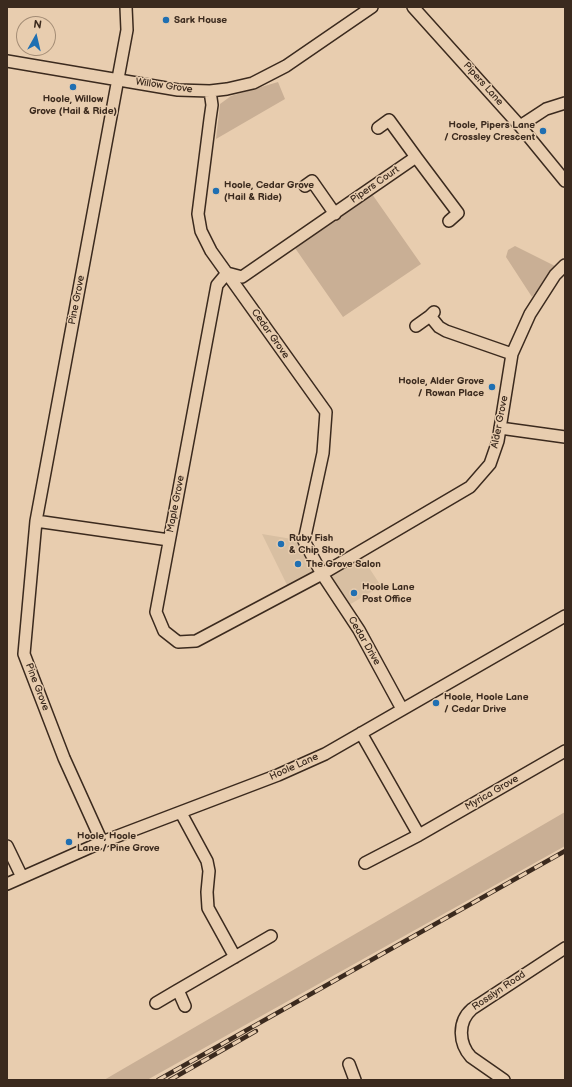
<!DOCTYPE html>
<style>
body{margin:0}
#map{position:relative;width:572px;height:1087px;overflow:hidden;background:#e8cdaf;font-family:"Balsamiq Sans",sans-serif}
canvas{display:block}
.frame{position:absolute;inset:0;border:8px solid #3b2a1e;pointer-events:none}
.north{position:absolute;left:16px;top:16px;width:40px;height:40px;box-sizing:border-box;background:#e8cdaf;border:1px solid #a38c75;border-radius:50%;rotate:8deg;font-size:11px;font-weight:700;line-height:16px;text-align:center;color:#3b2a1e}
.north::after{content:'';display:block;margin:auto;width:14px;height:18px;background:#1f6fb2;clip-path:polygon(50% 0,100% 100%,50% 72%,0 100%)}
</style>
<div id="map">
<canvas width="572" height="1087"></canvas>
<div class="frame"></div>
<div class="north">N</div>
</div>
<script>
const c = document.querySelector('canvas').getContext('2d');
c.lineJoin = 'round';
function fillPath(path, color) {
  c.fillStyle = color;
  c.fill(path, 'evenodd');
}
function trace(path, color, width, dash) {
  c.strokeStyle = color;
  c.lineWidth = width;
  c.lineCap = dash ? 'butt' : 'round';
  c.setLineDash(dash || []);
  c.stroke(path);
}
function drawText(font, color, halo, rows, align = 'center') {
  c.font = font + ' "Balsamiq Sans",sans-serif';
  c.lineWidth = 3;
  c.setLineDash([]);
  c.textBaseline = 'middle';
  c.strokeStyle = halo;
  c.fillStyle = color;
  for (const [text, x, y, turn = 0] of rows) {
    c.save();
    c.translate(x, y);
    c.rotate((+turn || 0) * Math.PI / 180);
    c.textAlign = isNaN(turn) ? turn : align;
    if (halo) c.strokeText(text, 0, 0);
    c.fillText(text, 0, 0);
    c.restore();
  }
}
fillPath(new Path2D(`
 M 262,534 L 304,541 L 323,573 L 358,551 L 381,586 L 344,608 L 322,574 L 290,591 Z`), '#d8bfa2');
fillPath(new Path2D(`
 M 278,82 L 285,99 L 216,139 L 220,104 L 231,96 Z
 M 372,194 L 421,264 L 343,317 L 295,248 Z
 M 515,246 L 555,266 L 532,297 L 506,257 L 508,250 Z
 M 565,812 L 565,846 L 147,1080 L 104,1080 Z`), '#c9af95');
const minor = new Path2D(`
 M 413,7 L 520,126 L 565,181
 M 7,61 L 178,90 L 210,91 L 227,89 L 253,83 L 286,66 L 372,7
 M 210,91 L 212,105 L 210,119 L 198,214 L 201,231 L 211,251 L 326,412 L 323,453 L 304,541 L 322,574 L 359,630 L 402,709
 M 520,126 L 546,109 L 565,103
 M 378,128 L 389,120 L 416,157
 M 305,186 L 312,181 L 335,214
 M 449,221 L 458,213 L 416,157 L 242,277 L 227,273 L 217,285 L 156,612 L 164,631 L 178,642 L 196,641 L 322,574 L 470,487 L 490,464 L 498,441 L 512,354 L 530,314 L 555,275 L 565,265
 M 434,312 L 430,316 L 439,327 L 446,331 L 512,354
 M 416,326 L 430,316
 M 500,428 L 565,437
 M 36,521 L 169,540
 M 361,733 L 419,835 L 365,863
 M 181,813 L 207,861 L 209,871 L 207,892 L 208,908 L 235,957
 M 419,835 L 565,751
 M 102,842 L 64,758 L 24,654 L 36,521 L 127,30 L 126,7
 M 7,846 L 22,877
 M 7,884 L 102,842 L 278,775 L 325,754 L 565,616
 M 178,990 L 271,936
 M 156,1003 L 178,990 L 185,1006
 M 349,1064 L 355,1080
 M 504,1080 L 471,1057 C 459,1044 457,1022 472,1009 L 565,948`);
trace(minor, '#3b2a1e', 14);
trace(minor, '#e8cdaf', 11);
const rail = new Path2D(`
 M 158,1080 L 565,851
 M 170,1080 L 256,1031`);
trace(rail, '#3b2a1e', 4.5);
trace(rail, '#e8cdaf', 3, [9]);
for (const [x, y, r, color] of [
 [166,20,4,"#1f6fb2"],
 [73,87,4,"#1f6fb2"],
 [543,131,4,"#1f6fb2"],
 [216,191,4,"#1f6fb2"],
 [492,387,4,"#1f6fb2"],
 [281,544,4,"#1f6fb2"],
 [298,564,4,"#1f6fb2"],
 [354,593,4,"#1f6fb2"],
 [436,703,4,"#1f6fb2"],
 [69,842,4,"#1f6fb2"]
]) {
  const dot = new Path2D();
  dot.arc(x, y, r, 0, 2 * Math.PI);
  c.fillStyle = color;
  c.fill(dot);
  trace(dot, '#e8cdaf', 1.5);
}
drawText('bold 10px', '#3b2a1e', '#e8cdaf', [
 ["Sark House",174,20],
 ["Hoole, Willow",73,99,"center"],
 ["Grove (Hail & Ride)",73,111,"center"],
 ["Hoole, Pipers Lane",535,125,"right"],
 ["/ Crossley Crescent",535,137,"right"],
 ["Hoole, Cedar Grove",224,185],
 ["(Hail & Ride)",224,197],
 ["Hoole, Alder Grove",484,381,"right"],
 ["/ Rowan Place",484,393,"right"],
 ["Ruby Fish",289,538],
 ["& Chip Shop",289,550],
 ["The Grove Salon",306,564],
 ["Hoole Lane",362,587],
 ["Post Office",362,599],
 ["Hoole, Hoole Lane",444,697],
 ["/ Cedar Drive",444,709],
 ["Hoole, Hoole",77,836],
 ["Lane / Pine Grove",77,848]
], 'left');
drawText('10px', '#3b2a1e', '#e8cdaf', [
 ["Pipers Lane",483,84,48],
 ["Willow Grove",164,86,8],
 ["Pipers Court",375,185,-35],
 ["Pine Grove",77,300,-79],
 ["Cedar Grove",270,334,55],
 ["Alder Grove",500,422,-79],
 ["Maple Grove",176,504,-79],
 ["Cedar Drive",364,641,60],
 ["Pine Grove",37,687,69],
 ["Hoole Lane",294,767,-24],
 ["Myrica Grove",492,793,-30],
 ["Rosslyn Road",499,991,-34]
]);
</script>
